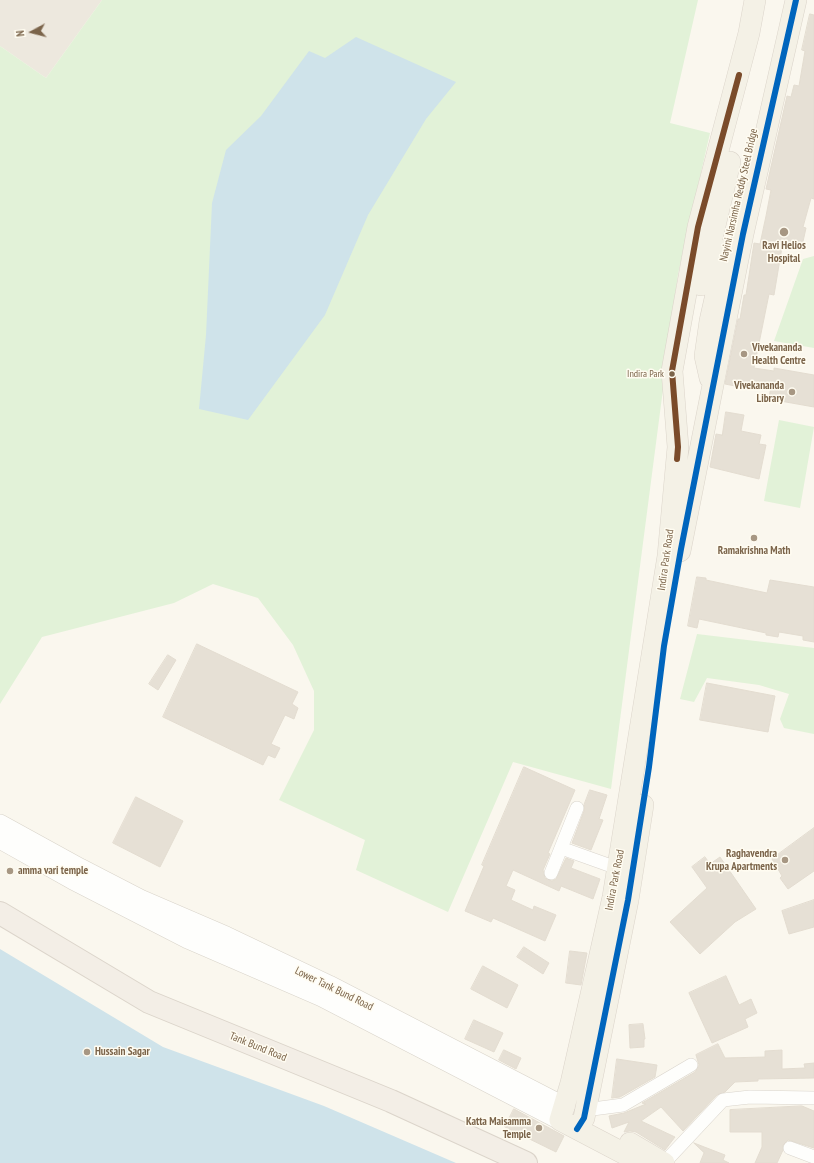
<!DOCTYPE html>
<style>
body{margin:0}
#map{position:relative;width:814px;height:1163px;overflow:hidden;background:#faf7ee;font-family:"PT Sans Narrow",sans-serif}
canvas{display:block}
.north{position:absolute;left:12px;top:12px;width:40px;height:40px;-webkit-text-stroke:3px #fffcf1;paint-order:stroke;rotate:263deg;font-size:11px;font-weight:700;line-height:16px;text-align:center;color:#7b644a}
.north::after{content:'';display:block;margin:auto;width:14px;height:18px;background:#7b644a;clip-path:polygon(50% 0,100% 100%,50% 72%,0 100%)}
</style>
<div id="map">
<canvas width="814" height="1163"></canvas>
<div class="north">N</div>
</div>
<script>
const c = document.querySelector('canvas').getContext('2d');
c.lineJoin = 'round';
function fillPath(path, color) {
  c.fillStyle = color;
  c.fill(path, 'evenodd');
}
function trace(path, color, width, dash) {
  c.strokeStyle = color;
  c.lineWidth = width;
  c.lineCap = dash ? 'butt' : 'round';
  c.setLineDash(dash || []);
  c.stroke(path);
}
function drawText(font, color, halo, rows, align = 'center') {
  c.font = font + ' "PT Sans Narrow",sans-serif';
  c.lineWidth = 3;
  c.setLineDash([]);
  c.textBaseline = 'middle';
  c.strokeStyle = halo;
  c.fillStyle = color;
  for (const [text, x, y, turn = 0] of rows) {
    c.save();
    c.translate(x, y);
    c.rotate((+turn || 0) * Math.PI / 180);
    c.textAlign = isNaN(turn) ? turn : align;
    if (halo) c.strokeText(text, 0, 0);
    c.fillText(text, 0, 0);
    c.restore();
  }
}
fillPath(new Path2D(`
 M 0,0 L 102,0 L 46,78 L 0,46 Z`), '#ede8de');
fillPath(new Path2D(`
 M 102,0 L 698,0 L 670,123 L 710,133 L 678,274 L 611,789 L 513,762 L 448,912 L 356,870 L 365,840 L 279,800 L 314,730 L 314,691 L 293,645 L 258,598 L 213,584 L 174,603 L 42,637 L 0,704 L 0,46 L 46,78 Z
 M 814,256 L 814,348 L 774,341 L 803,259 Z
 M 779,420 L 814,427 L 800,508 L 764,501 Z
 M 697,634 L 814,648 L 814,734 L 784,728 L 780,719 L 789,694 L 759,685 L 707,678 L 694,702 L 680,699 Z`), '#e2f2d8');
fillPath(new Path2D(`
 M 356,37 L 456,82 L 426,119 L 368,215 L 325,315 L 248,420 L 199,409 L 206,335 L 212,203 L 226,150 L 261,116 L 309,51 L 325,58 Z
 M 0,949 L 163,1047 L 324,1106 L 456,1163 L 0,1163 Z`), '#cfe3ea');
const building = new Path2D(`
 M 810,14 L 814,15 L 814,199 L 811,198 L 803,227 L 806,228 L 802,246 L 783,241 L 774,295 L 769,294 L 754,368 L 774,371 L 774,368 L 814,375 L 814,407 L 769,399 L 771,385 L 751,382 L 750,389 L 725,384 L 738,319 L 740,319 L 744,295 L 746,295 L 754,243 L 760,244 L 766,216 L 771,190 L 766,189 L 787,96 L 791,97 L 794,85 L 799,86 L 805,51 L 802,50 Z
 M 726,412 L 744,415 L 741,431 L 761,435 L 759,444 L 766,445 L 759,479 L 710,467 L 716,434 L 722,435 Z
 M 697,577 L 706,578 L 706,580 L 767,593 L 770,580 L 814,587 L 814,642 L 803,640 L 803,636 L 779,632 L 778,637 L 766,635 L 766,633 L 699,619 L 697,628 L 688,626 Z
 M 197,644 L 298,692 L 292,704 L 298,708 L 294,719 L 285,715 L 271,744 L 280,748 L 275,758 L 268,755 L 263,765 L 163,717 Z
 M 168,655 L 176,660 L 158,690 L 149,684 Z
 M 707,683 L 775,696 L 768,732 L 700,720 Z
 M 524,767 L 575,790 L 548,853 L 550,854 L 543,870 L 545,878 L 552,881 L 556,879 L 566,858 L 574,861 L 571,868 L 600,879 L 593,899 L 561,886 L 559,891 L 513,870 L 506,886 L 515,890 L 511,900 L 533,910 L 534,906 L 556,915 L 545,941 L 493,918 L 491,922 L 465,911 L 484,866 L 482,865 Z
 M 590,790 L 607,795 L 599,819 L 603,820 L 591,850 L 572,843 L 584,811 L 584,805 Z
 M 136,797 L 183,821 L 160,867 L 113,843 Z
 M 814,828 L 814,871 L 788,889 L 780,878 L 782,876 L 772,859 Z
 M 705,857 L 710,864 L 720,857 L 756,909 L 735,922 L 700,954 L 670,922 L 707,888 L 692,867 Z
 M 814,900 L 814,927 L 789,934 L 782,911 Z
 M 524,947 L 549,963 L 543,974 L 517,957 Z
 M 570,951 L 587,953 L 581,985 L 566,983 Z
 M 483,966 L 518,985 L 507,1008 L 471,989 Z
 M 726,976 L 739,1005 L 751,999 L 757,1013 L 745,1019 L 748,1027 L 712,1043 L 689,993 Z
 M 474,1020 L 503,1033 L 494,1052 L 465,1039 Z
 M 643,1024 L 645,1039 L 644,1039 L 644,1047 L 630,1048 L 629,1025 Z
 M 718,1044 L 725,1058 L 765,1057 L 765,1051 L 782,1050 L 782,1069 L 805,1068 L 804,1064 L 814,1063 L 814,1078 L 758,1079 L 758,1081 L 735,1082 L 725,1092 L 717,1095 L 683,1131 L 661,1107 L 641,1121 L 675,1137 L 665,1150 L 636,1132 L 630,1131 L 624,1132 L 629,1122 L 612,1128 L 609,1116 L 624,1113 L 646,1104 L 642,1103 L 695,1072 L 699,1065 L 696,1055 Z
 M 504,1050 L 521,1058 L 516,1069 L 499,1060 Z
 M 617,1059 L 657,1065 L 655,1077 L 620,1097 L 612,1098 Z
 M 802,1106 L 814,1111 L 814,1148 L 788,1140 L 783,1145 L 783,1150 L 777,1163 L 755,1163 L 762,1147 L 762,1132 L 730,1132 L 730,1110 Z
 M 514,1109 L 564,1136 L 556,1152 L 505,1127 Z
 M 694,1143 L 725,1155 L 723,1160 L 729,1163 L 700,1163 L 704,1153 Z`);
fillPath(building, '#e6e0d5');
trace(building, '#e3dcd0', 1);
const minor = new Path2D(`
 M 561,848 L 617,868
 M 551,873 L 577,808
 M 585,1110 L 623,1105 L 691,1065
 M 790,1148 L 814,1157
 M 664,1163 L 723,1100 L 750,1097 L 814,1098`);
const secondary = new Path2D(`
 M 0,824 L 80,868 L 140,899 L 226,936 L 329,985 L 565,1107
 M 0,839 L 73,880 L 188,939 L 322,997 L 560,1120`);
const primary = new Path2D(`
 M 701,285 L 730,162
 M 710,378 L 705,356 L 710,321 L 726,250
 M 680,551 L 743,234 L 796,0
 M 577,1129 L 584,1118 L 628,900 L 643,805
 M 630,1143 L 664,1163
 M 642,1163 L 560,1120 L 571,1083 L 613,897 L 668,556 L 678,447 L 672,371 L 698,227 L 749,33 L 755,0`);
const trunk = new Path2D(`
 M 0,913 L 149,1002 L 391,1101 L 526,1163`);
trace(minor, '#d9d4cc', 14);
trace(secondary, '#d8d3c9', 20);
trace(primary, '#dbd4ca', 22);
trace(trunk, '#dbd4ca', 24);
trace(minor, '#fefefc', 13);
trace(secondary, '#fefefc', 19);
trace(primary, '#f4f1e6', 21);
trace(trunk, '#f3eee6', 22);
trace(new Path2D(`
 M 677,459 L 678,447 L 672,371 L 698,227 L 739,75`), '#7a4b2a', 6);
trace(new Path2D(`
 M 577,1129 L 584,1118 L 628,900 L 649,767 L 664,646 L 681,549 L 743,234 L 796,0`), '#0065bd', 6);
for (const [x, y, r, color] of [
 [784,232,5,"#a79783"],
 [744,354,4,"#a79783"],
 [672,374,3.5,"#7b644a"],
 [792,392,4,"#a79783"],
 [754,538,4,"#a79783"],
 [785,860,4,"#a79783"],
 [10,871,4,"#a79783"],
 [87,1052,4,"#a79783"],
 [539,1128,4,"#a79783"]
]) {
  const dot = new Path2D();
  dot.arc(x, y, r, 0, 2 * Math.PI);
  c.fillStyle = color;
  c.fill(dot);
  trace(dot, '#fffcf1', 1.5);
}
drawText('10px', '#7b644a', '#fffcf1', [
 ["Indira Park",664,374]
], 'right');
drawText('11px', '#7b644a', '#fffcf1', [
 ["Nayini Narsimha Reddy Steel Bridge",739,195,-77],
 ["Indira Park Road",666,560,-82],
 ["Indira Park Road",615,880,-79],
 ["Lower Tank Bund Road",334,989,26],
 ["Tank Bund Road",258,1047,22]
]);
drawText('bold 11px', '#7b644a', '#fffcf1', [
 ["Ravi Helios",784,246,"center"],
 ["Hospital",784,259,"center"],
 ["Vivekananda",752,348],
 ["Health Centre",752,361],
 ["Vivekananda",784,386,"right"],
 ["Library",784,399,"right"],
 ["Ramakrishna Math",754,551,"center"],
 ["Raghavendra",777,854,"right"],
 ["Krupa Apartments",777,867,"right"],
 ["amma vari temple",18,871],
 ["Hussain Sagar",95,1052],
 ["Katta Maisamma",531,1122,"right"],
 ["Temple",531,1135,"right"]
], 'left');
</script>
